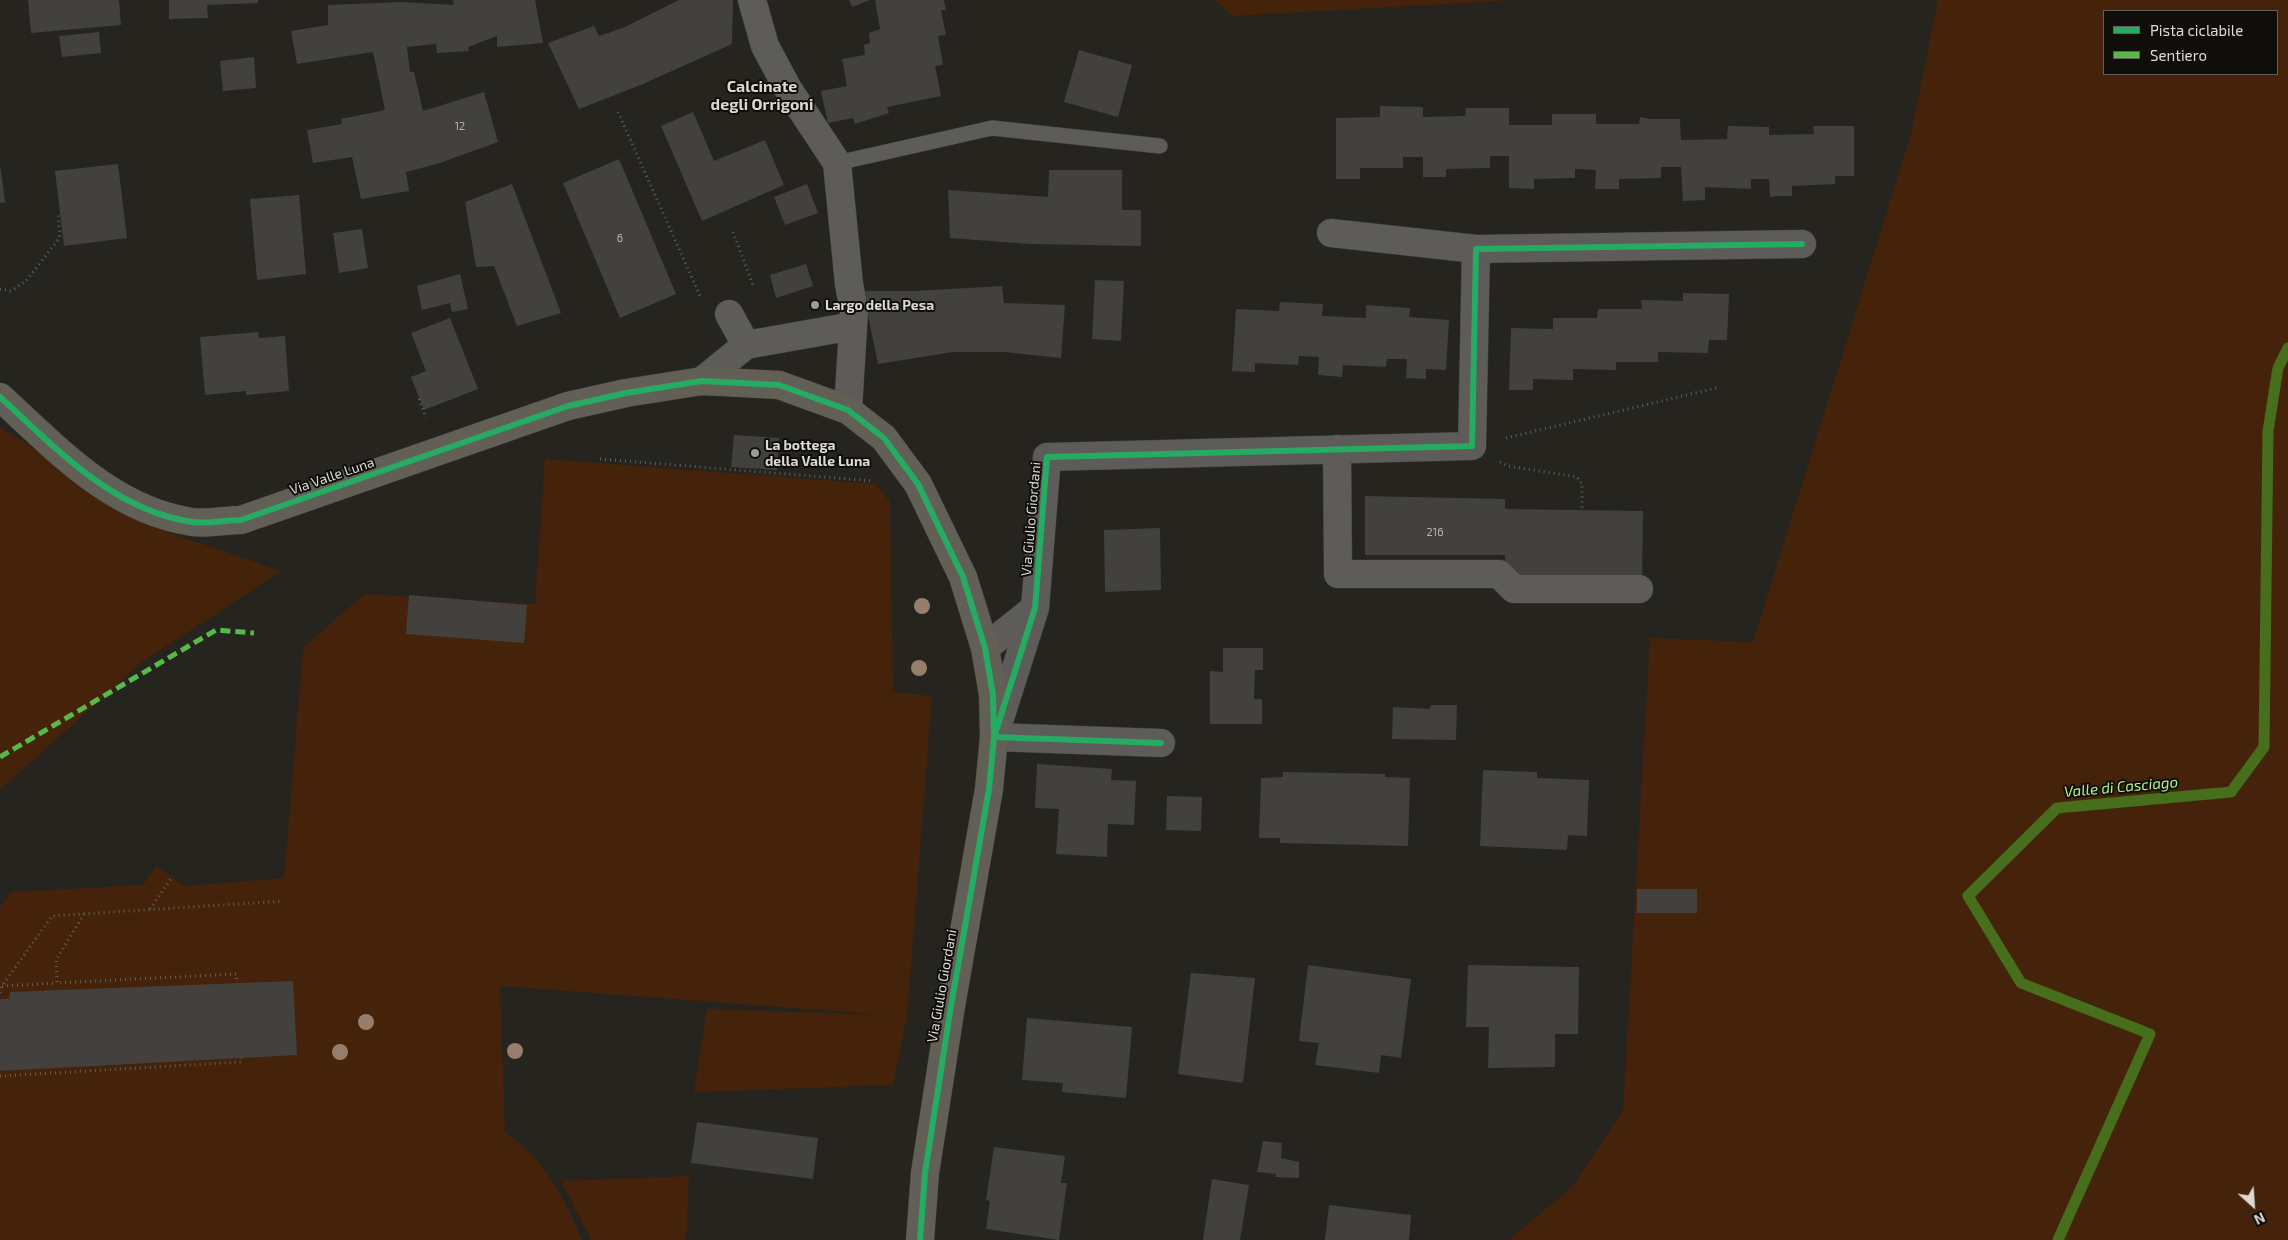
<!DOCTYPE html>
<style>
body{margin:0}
#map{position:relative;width:2288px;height:1240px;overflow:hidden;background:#25241f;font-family:"Exo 2",sans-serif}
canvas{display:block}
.legend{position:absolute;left:2103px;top:10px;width:175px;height:65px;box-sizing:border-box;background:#0f0e0a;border:1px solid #615f5a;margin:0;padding:6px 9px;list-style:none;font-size:15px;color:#dbd9d3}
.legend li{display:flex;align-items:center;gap:10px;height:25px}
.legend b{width:25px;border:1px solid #615f5a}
.north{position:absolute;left:2228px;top:1180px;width:50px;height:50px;-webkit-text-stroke:4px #0f0e0a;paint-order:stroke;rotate:154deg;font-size:14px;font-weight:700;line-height:20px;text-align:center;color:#dbd9d3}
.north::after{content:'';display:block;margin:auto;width:18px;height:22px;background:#dbd9d3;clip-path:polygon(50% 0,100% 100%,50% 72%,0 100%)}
</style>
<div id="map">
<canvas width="2288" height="1240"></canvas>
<ul class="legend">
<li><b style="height:6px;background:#26ab63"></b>Pista ciclabile</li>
<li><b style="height:6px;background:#58b947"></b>Sentiero</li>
</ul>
<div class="north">N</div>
</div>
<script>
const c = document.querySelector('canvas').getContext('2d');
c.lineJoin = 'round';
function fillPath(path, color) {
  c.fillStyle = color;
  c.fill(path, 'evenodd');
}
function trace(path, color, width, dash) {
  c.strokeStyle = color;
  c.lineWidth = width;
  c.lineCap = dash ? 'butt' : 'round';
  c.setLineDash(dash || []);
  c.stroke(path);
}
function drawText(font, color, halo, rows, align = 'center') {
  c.font = font + ' "Exo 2",sans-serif';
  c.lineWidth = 4;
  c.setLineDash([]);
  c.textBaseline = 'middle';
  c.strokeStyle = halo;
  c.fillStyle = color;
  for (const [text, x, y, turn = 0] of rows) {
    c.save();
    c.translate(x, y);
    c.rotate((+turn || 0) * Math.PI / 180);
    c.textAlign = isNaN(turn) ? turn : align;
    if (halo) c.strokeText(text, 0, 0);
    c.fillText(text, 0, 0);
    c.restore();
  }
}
fillPath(new Path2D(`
 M 1215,0 L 1517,0 L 1232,16 Z
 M 1938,0 L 2288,0 L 2288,1240 L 1509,1240 L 1573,1186 L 1623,1110 L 1650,638 L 1753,642 L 1911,134 ZM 2104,11 L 2277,11 L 2277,74 L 2104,74 Z
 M 0,427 L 164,531 L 281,571 L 141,663 L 0,790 Z
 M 545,459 L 876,484 L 890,502 L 893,692 L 932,696 L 907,1017 L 893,1085 L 694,1092 L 707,1009 L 888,1015 L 500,986 L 505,1132 C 544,1157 565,1199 582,1240 L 0,1240 L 0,907 L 11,892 L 143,885 L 156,866 L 184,886 L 284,878 L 303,648 L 364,594 L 535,604 Z
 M 689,1176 L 686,1240 L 591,1240 L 561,1181 Z`), '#45230a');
trace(new Path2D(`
 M 2058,1240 L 2150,1034 L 2021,983 L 1968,896 L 2057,808 L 2231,792 L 2264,747 L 2268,431 L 2278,368 L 2288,348`), '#466e1b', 11);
fillPath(new Path2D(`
 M 28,0 L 119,0 L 121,25 L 31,33 Z
 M 169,0 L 258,0 L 258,3 L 207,5 L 208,18 L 169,19 Z
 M 453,0 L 535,0 L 543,43 L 497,47 L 497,36 L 468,47 L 469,51 L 437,53 L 436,44 L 407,47 L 410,72 L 414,72 L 423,111 L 484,92 L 498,142 L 437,164 L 406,172 L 409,191 L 361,199 L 352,157 L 313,163 L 307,130 L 342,124 L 341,119 L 385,110 L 373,52 L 297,64 L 291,31 L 328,25 L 328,5 L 400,2 L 454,5 Z
 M 679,0 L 733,0 L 732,44 L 643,84 L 579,109 L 548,43 L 594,26 L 599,36 L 623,28 Z
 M 849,0 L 870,0 L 852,7 Z
 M 875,0 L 944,0 L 946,10 L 941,10 L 946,35 L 938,36 L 943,65 L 935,66 L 941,96 L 887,107 L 889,113 L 855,124 L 853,118 L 828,123 L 821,91 L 847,86 L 842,59 L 865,55 L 864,45 L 870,43 L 869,33 L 880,29 Z
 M 99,32 L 101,53 L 62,57 L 59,36 Z
 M 1079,50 L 1132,65 L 1118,117 L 1064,102 Z
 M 254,57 L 256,88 L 223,91 L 220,61 Z
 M 1380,106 L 1423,107 L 1423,117 L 1465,116 L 1466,108 L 1509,108 L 1509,125 L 1552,125 L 1552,114 L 1596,114 L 1596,124 L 1639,124 L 1640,117 L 1651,119 L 1680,119 L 1681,140 L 1727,139 L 1728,126 L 1769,127 L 1769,135 L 1814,134 L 1813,126 L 1854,126 L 1854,176 L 1835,176 L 1835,184 L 1792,186 L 1792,196 L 1779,196 L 1770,197 L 1769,179 L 1751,179 L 1751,189 L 1705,187 L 1705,200 L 1683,201 L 1681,167 L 1661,167 L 1661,178 L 1619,179 L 1619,189 L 1595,189 L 1596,170 L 1575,169 L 1575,178 L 1534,179 L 1534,189 L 1509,188 L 1509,156 L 1490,156 L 1490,168 L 1446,169 L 1446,177 L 1423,177 L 1423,157 L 1403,157 L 1403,168 L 1360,168 L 1360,179 L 1336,179 L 1336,118 L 1380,117 Z
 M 693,112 L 714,161 L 765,140 L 784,185 L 702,221 L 661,126 Z
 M 619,159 L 676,294 L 620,318 L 563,183 Z
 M 0,164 L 5,202 L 0,203 Z
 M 118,164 L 127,238 L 64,246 L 55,171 Z
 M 1049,170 L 1122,170 L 1122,210 L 1141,210 L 1141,246 L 1031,244 L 950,238 L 948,190 L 1048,197 Z
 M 512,184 L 561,313 L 517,326 L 494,266 L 476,267 L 465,202 Z
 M 807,184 L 818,213 L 785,225 L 774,197 Z
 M 299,195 L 306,274 L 257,280 L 250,199 Z
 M 362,229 L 368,268 L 339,273 L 333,233 Z
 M 806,264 L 813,286 L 776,298 L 770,275 Z
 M 460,274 L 468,309 L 452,312 L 450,303 L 422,310 L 417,286 Z
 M 1095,280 L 1124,281 L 1121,341 L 1092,339 Z
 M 1002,286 L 1004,303 L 1065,305 L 1061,358 L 1004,352 L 953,352 L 878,364 L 863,291 L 914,291 Z
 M 1683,293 L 1729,294 L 1727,340 L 1709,340 L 1708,353 L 1658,352 L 1658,362 L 1616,362 L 1616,370 L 1573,369 L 1573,380 L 1533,379 L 1533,390 L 1509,390 L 1511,328 L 1553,329 L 1553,318 L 1597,318 L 1598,309 L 1642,309 L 1641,300 L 1683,301 Z
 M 1280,302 L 1323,304 L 1322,316 L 1366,318 L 1366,305 L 1410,308 L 1409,317 L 1449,320 L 1446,370 L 1426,369 L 1426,379 L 1406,378 L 1407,359 L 1387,359 L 1386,367 L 1343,365 L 1342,377 L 1318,375 L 1319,357 L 1299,356 L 1298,365 L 1255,363 L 1255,372 L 1232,371 L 1236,309 L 1279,311 Z
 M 450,318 L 478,389 L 424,410 L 411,377 L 426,371 L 411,333 Z
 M 258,332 L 259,338 L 285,336 L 289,391 L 246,395 L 246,391 L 205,395 L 200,337 Z
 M 734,435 L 779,438 L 777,470 L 731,467 Z
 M 1365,496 L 1505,499 L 1505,509 L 1643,511 L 1642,578 L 1506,576 L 1505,555 L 1365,555 Z
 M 1160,528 L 1161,590 L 1105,592 L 1104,530 Z
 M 409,595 L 527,605 L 524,643 L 406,634 Z
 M 1223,648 L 1263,648 L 1263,670 L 1255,670 L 1254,699 L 1262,699 L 1262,724 L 1210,724 L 1210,671 L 1223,672 Z
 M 1431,705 L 1457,705 L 1456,740 L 1392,739 L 1393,707 L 1430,709 Z
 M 1037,764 L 1112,769 L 1111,780 L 1136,781 L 1134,825 L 1108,824 L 1107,857 L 1056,854 L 1059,809 L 1035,808 Z
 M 1483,770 L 1537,772 L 1537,778 L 1589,780 L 1587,836 L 1568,835 L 1567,850 L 1480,846 Z
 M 1283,772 L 1385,774 L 1385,777 L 1410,778 L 1408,846 L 1280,843 L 1280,838 L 1259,838 L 1261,778 L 1283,777 Z
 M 1167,796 L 1202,797 L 1201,831 L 1166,830 Z
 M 1637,889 L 1697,889 L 1697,913 L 1637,913 Z
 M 1308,965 L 1411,979 L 1401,1058 L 1381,1055 L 1379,1073 L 1315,1065 L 1319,1043 L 1299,1041 Z
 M 1468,965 L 1579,967 L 1578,1034 L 1555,1034 L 1555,1067 L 1488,1068 L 1489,1027 L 1466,1027 Z
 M 1191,973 L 1255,978 L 1243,1083 L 1178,1074 Z
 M 293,981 L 297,1055 L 0,1071 L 0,999 L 9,999 L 10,992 Z
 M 1027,1018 L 1132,1027 L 1126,1098 L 1062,1092 L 1063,1083 L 1022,1080 Z
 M 697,1122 L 818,1138 L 813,1179 L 691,1163 Z
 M 1263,1141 L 1282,1143 L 1281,1158 L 1299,1162 L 1299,1178 L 1275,1177 L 1276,1174 L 1257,1172 Z
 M 994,1147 L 1065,1156 L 1061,1183 L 1067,1183 L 1059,1240 L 986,1229 L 990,1201 L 986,1200 Z
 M 1212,1179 L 1249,1185 L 1240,1240 L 1203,1240 Z
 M 1329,1205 L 1411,1215 L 1409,1240 L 1325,1240 Z`), '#42413e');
const lane = new Path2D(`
 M 837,163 L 992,128 L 1160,146`);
const street = new Path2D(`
 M 752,0 L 765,46 L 788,89 L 837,163 L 849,284 L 854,311 L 848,410
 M 1331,233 L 1476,249
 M 729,314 L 746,345
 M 702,381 L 746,345 L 853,326
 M 1337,449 L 1338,574 L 1499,574 L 1514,589 L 1639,589
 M 985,648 L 1035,608
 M 1161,743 L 994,737 L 1035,608 L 1047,457 L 1472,446 L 1476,249 L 1802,244`);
const secondary = new Path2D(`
 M 0,397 C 57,449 112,510 192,522 C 207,524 226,520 241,520 L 568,406 L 626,393 L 702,381 L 779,385 L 848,410 L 884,438 L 918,484 L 963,577 L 985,648 L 993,695 L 994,737 L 989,789 L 951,1006 L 925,1173 L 920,1240`);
trace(lane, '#3f3e39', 16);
trace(street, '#3f3e39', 29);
trace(secondary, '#3f3e39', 29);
trace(new Path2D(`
 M 618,112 L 701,298
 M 733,232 L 754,288
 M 0,289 L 11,291 L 26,281 L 58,240 L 60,235 L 58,212
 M 419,399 L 426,418
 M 1506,438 L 1716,388
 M 600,459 L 874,481
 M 1500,462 L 1508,466 L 1577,477 L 1582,484 L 1582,510
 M 150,909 L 172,877
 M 84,914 L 56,960 L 57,983 L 236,974 L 237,983
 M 2,986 L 57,983
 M 0,993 L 2,986 L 52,916 L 283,901
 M 0,1076 L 241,1062 L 241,1058`), '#60605c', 3, [1, 4]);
trace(lane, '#5d5c58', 15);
trace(street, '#5d5c58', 28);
trace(secondary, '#625f57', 28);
trace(new Path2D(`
 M 0,757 L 216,630 L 254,633`), '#58b947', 5, [10, 5]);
trace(new Path2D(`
 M 0,397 C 57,449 112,510 192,522 C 207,524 226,520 241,520 L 568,406 L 626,393 L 702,381 L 779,385 L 848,410 L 884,438 L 918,484 L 963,577 L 985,648 L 993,695 L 994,737 L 989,789 L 951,1006 L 925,1173 L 920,1240
 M 1161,743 L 994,737 L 1035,608 L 1047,457 L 1472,446 L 1476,249 L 1802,244`), '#26ab63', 6);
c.fillStyle = '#967d6c';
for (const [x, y] of [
 [922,606],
 [919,668],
 [366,1022],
 [515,1051],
 [340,1052]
]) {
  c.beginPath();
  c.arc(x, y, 8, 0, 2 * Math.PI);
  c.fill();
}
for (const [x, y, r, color] of [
 [815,305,5,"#9b9a94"],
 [755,453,5,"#9b9a94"]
]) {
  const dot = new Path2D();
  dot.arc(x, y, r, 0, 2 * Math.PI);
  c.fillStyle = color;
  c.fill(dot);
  trace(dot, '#0f0e0a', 2);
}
drawText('11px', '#b5b3ae', null, [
 ["12",460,126],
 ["6",620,238],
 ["216",1435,532]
]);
drawText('bold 14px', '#dbd9d3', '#0f0e0a', [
 ["Largo della Pesa",825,305],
 ["La bottega",765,445],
 ["della Valle Luna",765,461]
], 'left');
drawText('14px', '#dbd9d3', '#0f0e0a', [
 ["Via Valle Luna",332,476,-19],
 ["Via Giulio Giordani",1031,519,-85],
 ["Via Giulio Giordani",942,986,-80]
]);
drawText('italic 15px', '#b4f281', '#0f0e0a', [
 ["Valle di Casciago",2121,787,-5]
]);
drawText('bold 16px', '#dcd8cc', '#0f0e0a', [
 ["Calcinate",762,87],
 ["degli Orrigoni",762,105]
]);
</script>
